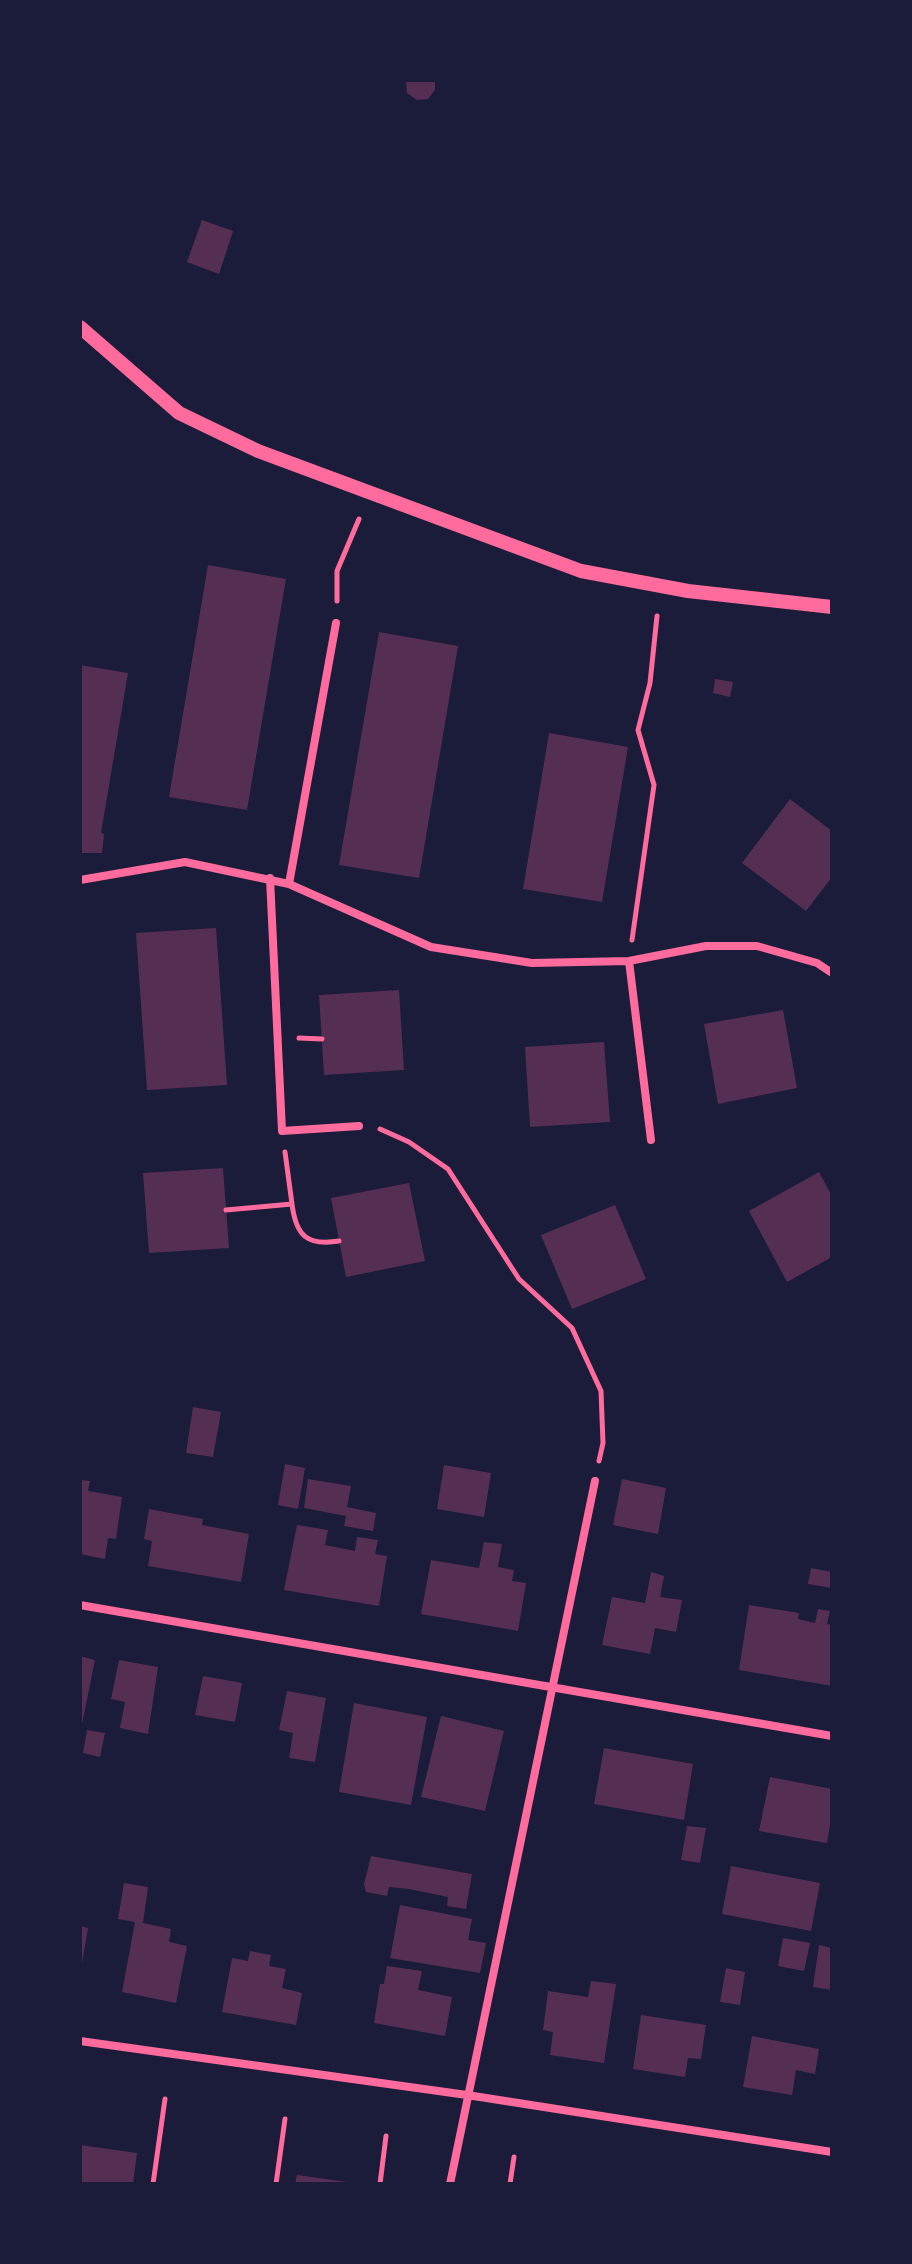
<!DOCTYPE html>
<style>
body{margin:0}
#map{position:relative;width:912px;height:2264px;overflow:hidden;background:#1b1b3a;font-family:"PT Sans Narrow",sans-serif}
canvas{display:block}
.frame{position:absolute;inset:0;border:82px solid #1b1b3a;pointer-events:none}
</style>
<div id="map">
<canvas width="912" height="2264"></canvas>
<div class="frame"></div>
</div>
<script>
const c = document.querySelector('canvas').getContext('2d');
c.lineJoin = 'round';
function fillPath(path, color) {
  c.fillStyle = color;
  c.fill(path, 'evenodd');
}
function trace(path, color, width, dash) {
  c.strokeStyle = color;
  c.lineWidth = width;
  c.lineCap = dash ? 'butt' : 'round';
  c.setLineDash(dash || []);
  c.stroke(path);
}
fillPath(new Path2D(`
 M 406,80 L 435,80 L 435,90 L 428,99 L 417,100 L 407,93 Z
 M 202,220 L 233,231 L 219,274 L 187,262 Z
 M 208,565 L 286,579 L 247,810 L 169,797 Z
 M 379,632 L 458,646 L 419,878 L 339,865 Z
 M 80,665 L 128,673 L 101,833 L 104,834 L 102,853 L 80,853 Z
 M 715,679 L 733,682 L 730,697 L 713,693 Z
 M 549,733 L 628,747 L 602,902 L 523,889 Z
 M 790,799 L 832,831 L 832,877 L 806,911 L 742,863 Z
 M 216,928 L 227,1085 L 147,1090 L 136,933 Z
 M 399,990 L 404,1070 L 324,1075 L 319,995 Z
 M 783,1010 L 797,1088 L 718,1104 L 704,1024 Z
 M 604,1042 L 610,1122 L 530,1127 L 525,1047 Z
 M 223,1168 L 229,1248 L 149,1253 L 143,1173 Z
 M 819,1172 L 832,1196 L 832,1257 L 787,1282 L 749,1211 Z
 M 409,1183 L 425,1261 L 346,1277 L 331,1198 Z
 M 615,1205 L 646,1279 L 572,1309 L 541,1235 Z
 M 193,1407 L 221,1412 L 213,1457 L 186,1453 Z
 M 285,1464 L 305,1468 L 298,1509 L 278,1505 Z
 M 444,1465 L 491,1473 L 484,1517 L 437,1509 Z
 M 308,1479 L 351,1486 L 347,1507 L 376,1513 L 373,1531 L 344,1526 L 346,1516 L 304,1508 Z
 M 622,1479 L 666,1488 L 658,1534 L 613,1525 Z
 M 80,1480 L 90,1481 L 88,1491 L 122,1497 L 116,1539 L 108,1538 L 105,1559 L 80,1554 Z
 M 149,1509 L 203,1519 L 202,1525 L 249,1534 L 241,1582 L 148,1566 L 152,1541 L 144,1539 Z
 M 297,1525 L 328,1530 L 325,1545 L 355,1551 L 357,1537 L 378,1540 L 375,1554 L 387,1556 L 379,1606 L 284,1590 Z
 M 484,1542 L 502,1544 L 498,1567 L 514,1570 L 512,1581 L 526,1583 L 518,1631 L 421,1614 L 431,1560 L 479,1568 Z
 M 811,1568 L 832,1572 L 832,1588 L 808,1584 Z
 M 651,1572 L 664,1576 L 660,1597 L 682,1600 L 676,1632 L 655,1628 L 650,1654 L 602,1645 L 612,1597 L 645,1603 Z
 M 749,1605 L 799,1613 L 798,1619 L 815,1623 L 818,1609 L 830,1611 L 827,1624 L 832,1625 L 832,1686 L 739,1670 Z
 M 80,1656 L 95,1660 L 81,1729 L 80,1729 Z
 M 119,1660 L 158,1667 L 148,1734 L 120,1728 L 125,1702 L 111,1699 Z
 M 203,1676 L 242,1683 L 235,1722 L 195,1715 Z
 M 287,1691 L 326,1698 L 315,1762 L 289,1758 L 293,1733 L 279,1730 Z
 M 354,1703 L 427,1717 L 411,1805 L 339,1792 Z
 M 441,1716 L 504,1731 L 485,1811 L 421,1797 Z
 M 87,1730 L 105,1733 L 100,1757 L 83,1753 Z
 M 604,1748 L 693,1764 L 684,1820 L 594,1804 Z
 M 770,1777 L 832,1789 L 832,1814 L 827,1843 L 759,1831 Z
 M 687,1826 L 706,1828 L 700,1863 L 681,1860 Z
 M 371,1856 L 472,1874 L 466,1909 L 447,1906 L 448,1897 L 409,1889 L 389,1887 L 387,1896 L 366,1892 L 364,1884 Z
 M 731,1866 L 820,1883 L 811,1931 L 722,1914 Z
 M 124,1883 L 148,1887 L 143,1923 L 171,1929 L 169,1942 L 187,1946 L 176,2003 L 122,1992 L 135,1922 L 118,1919 Z
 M 400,1905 L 472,1919 L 468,1940 L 486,1943 L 480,1973 L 390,1958 Z
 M 80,1926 L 88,1928 L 82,1963 L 80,1963 Z
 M 783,1938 L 810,1943 L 804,1971 L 778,1966 Z
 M 819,1945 L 832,1948 L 832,1990 L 813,1987 Z
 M 250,1951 L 271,1955 L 269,1966 L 286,1969 L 282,1988 L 302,1993 L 296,2025 L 222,2012 L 232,1958 L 248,1961 Z
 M 387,1966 L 422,1971 L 418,1990 L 452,1997 L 445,2036 L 374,2023 L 380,1984 L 384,1984 Z
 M 726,1968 L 745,1972 L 740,2005 L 720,2002 Z
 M 591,1981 L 616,1984 L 604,2063 L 550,2055 L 553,2032 L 543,2030 L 548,1991 L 588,1997 Z
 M 641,2015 L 706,2025 L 701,2059 L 688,2058 L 685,2077 L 633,2069 Z
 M 752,2036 L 819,2049 L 815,2074 L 796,2070 L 792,2095 L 743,2087 Z
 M 80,2145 L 137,2153 L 133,2184 L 80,2184 Z
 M 297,2175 L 347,2182 L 347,2184 L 295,2184 Z`), '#542f53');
trace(new Path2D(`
 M 337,601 L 337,571 L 359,519
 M 632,940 L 654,785 L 638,730 L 650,683 L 657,616
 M 299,1038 L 322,1039
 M 380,1129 L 409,1142 L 448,1169 L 519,1279 L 572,1328 L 601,1391 L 603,1443 L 599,1461
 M 292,1204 C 296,1236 307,1246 339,1241
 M 226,1210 L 292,1204 L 285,1152
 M 153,2184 L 165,2099
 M 276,2184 L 285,2119
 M 380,2184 L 386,2136
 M 510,2184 L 514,2157`), '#ff6b9d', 5);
trace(new Path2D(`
 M 270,878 L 282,1131 L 359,1126
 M 80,880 L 185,862 L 289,884 L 431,947 L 532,963 L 629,961 L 706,946 L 757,946 L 817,963 L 832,973
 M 289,884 L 336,623
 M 629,961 L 651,1140
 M 80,1605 L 832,1736
 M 80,2041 L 467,2095 L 832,2152
 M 450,2184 L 595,1481`), '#ff6b9d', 8);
trace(new Path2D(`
 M 80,327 L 179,413 L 258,451 L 581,571 L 688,591 L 832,607`), '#ff6b9d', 14);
</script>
